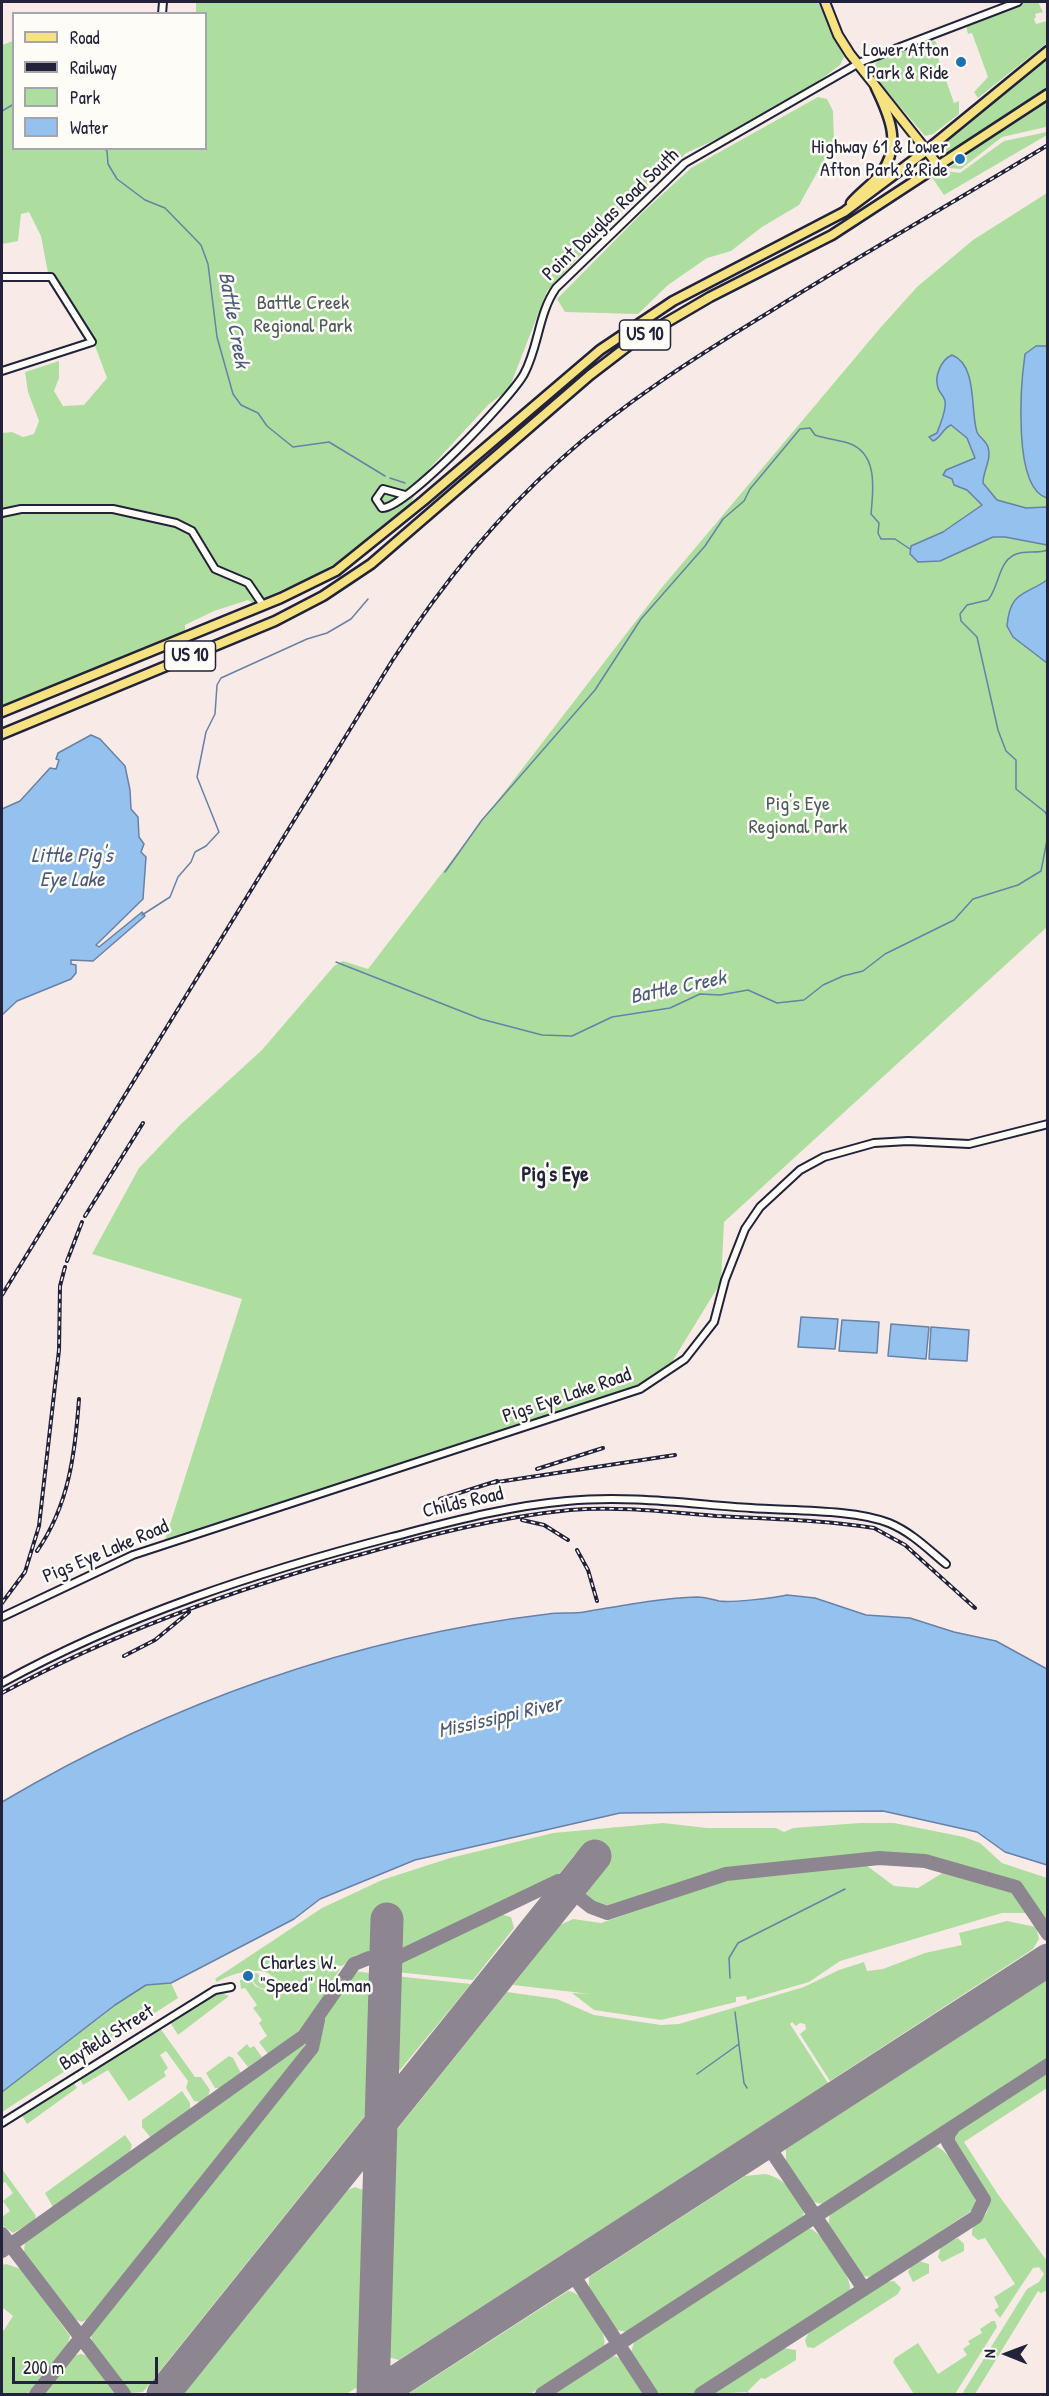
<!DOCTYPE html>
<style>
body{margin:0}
#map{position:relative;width:1049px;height:2396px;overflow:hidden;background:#f8ebe7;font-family:"Patrick Hand",sans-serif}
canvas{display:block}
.frame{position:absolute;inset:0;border:3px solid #22223b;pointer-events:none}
.legend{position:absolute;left:12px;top:12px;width:195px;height:138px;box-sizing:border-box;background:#fdfcf7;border:2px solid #a5a5ac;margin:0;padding:8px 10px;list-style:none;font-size:18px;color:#22223b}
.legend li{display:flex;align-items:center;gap:12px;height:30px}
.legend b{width:30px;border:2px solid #a5a5ac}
.north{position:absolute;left:977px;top:2324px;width:60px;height:60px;-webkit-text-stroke:4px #fdfcf7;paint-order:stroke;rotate:271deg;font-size:16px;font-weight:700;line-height:24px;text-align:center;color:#22223b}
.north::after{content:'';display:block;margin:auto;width:21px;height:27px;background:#22223b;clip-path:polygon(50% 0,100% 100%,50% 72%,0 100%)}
.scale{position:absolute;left:12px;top:2357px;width:146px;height:27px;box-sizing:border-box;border:3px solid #22223b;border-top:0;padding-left:8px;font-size:18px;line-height:21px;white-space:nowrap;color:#22223b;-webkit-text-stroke:4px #fdfcf7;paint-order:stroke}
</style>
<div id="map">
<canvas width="1049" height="2396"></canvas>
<div class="frame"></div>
<ul class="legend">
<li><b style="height:8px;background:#f7e281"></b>Road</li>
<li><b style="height:8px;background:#22223b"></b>Railway</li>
<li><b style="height:16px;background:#adde9f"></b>Park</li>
<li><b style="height:16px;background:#95c1ef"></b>Water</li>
</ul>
<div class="north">N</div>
<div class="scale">200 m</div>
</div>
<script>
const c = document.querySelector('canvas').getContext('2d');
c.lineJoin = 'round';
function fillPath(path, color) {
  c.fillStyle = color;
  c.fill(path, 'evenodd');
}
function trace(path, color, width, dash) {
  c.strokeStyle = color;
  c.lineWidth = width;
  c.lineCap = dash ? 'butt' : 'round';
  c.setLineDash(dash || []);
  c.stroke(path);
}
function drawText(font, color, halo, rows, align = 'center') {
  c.font = font + ' "Patrick Hand",sans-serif';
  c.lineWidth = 5;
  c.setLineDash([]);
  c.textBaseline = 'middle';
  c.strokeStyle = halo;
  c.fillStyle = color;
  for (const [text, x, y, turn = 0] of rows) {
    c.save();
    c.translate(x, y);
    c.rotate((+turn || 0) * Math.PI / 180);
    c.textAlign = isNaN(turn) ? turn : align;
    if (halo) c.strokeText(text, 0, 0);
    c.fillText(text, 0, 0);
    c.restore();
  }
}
fillPath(new Path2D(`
 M 196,2 L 818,2 L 844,57 L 840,65 L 777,112 L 686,153 L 638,194 L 547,291 L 509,389 L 488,405 L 430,468 L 410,504 L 350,555 L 312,577 L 253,603 L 248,600 L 214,611 L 185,625 L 185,639 L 2,714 L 2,433 L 12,432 L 23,437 L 34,434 L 39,421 L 28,392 L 25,372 L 59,361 L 59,378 L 54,391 L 63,406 L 84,405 L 107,378 L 94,343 L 48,273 L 41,236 L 29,212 L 21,214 L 18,241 L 2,244 L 2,45 L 13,41 L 14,148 L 206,148 L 206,14 L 196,13 Z
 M 1026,2 L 1038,2 L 1043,12 L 1035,14 L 1036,17 L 1034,19 L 1036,24 L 1047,21 L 1047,43 L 978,98 L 974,92 L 988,77 L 972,33 L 968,34 L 966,25 Z
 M 931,39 L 936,42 L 938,47 L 935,49 L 954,103 L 959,101 L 959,114 L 933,134 L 925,136 L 874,76 L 872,70 L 878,60 Z
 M 1047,56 L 1047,90 L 943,156 L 938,150 L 948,141 Z
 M 818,97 L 827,99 L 833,111 L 834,142 L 799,205 L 762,227 L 731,251 L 707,258 L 668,285 L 638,314 L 565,312 L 557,299 L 643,212 L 691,168 Z
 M 1047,100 L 1046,127 L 1002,137 L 961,169 L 948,168 L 947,166 L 950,167 L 968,155 L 966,152 L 977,145 Z
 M 1047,132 L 1047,135 L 944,195 L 931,176 L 940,170 L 960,173 L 1004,141 Z
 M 1047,193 L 1047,927 L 724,1222 L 721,1282 L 672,1362 L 636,1387 L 165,1540 L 242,1299 L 92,1254 L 139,1168 L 181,1124 L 262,1050 L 334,966 L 343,961 L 368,969 L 659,591 L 881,327 L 917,287 L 973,240 Z
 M 663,1823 L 707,1828 L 776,1828 L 784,1832 L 793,1828 L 860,1823 L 894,1823 L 964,1837 L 980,1843 L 1002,1863 L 1047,1878 L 1047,1922 L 1022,1884 L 1015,1880 L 922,1855 L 885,1852 L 722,1869 L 614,1906 L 599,1905 L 586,1897 L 585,1894 L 599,1876 L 593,1867 L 598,1858 L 591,1853 L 585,1860 L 575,1854 L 559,1874 L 396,1952 L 397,1919 L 375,1918 L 374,1951 L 356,1955 L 342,1966 L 322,1964 L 322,1967 L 340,1969 L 304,2027 L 268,2054 L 259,2042 L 267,2036 L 259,2023 L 262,2020 L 253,2008 L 257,2005 L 245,1988 L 241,1989 L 240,1980 L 248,1977 L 255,1986 L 266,1991 L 275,1986 L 274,1978 C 271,1976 269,1973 266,1972 C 253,1968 229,1974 217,1982 L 215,1979 L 322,1908 L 382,1880 L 450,1858 L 553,1833 Z
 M 866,1865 L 894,1886 L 918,1888 L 944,1872 L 1007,1889 L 1013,1892 L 1027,1913 L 1002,1913 L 840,1961 L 809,1982 L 747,2000 L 746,1996 L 736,1997 L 736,2002 L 661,2020 L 594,2010 L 572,1993 L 590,1994 L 513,1985 L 560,1925 L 573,1919 L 601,1923 L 727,1880 Z
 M 500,1914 L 511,1917 L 514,1928 L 473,1980 L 396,1972 L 398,1965 L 406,1959 Z
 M 1007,1921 L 1036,1927 L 1039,1939 L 1033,1949 L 830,2081 L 800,2034 L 806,2029 L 805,2024 L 800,2023 L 796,2026 L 792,2022 L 790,2024 L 828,2083 L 399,2360 L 388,2357 L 384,2350 L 391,2137 L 507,1992 L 557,1999 L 594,2015 L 661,2025 L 679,2024 L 804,1987 L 839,1970 L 864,1962 L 867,1971 L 883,1969 L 925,1953 L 962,1945 L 959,1933 Z
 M 353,1971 L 370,1973 L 373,1977 L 370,2103 L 367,2113 L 143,2392 L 131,2393 L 92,2343 L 91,2334 L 315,2053 L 325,2014 Z
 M 257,1973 L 263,1978 L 271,1978 L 274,1985 L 271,1989 C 261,1991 253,1984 249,1975 Z
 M 395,1976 L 471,1984 L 400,2070 L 393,2066 Z
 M 1047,1980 L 1047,2059 L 823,2204 L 813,2202 L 786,2161 L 786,2149 Z
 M 171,1983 L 178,1998 L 2,2112 L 2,2092 L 115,2005 L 146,1985 Z
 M 218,1992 L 229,1996 L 178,2035 L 170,2022 Z
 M 160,2028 L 195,2077 L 201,2077 L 210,2090 L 208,2097 L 200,2102 L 194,2101 L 186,2088 L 188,2081 L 166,2051 L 160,2055 L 168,2068 L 164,2072 L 166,2076 L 129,2101 L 108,2070 L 83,2085 L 80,2079 Z
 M 307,2040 L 302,2052 L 87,2320 L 81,2322 L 73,2318 L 24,2253 L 25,2241 Z
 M 247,2044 L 250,2048 L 254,2046 L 262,2057 L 248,2067 L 237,2053 Z
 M 229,2056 L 233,2058 L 241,2073 L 220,2088 L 215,2088 L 206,2073 Z
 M 1047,2072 L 1047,2088 L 964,2142 L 997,2193 L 1047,2261 L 1048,2290 L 1041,2293 L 1038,2291 L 975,2394 L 962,2394 L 1027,2289 L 1039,2282 L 1044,2274 L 1039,2267 L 1033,2268 L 1000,2318 L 994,2310 L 999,2307 L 994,2297 L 1015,2284 L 985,2238 L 978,2240 L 972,2235 C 971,2223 982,2222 987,2212 C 995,2194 966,2160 956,2145 L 954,2138 L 957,2132 Z
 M 74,2083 L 77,2088 L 27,2124 L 21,2114 Z
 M 182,2091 L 190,2103 L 190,2109 L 151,2138 L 142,2127 L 142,2120 Z
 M 125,2135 L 132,2145 L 130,2152 L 53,2207 L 45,2193 Z
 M 935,2146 C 947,2147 978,2194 977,2207 L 872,2277 L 862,2276 L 828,2226 L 830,2214 Z
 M 2,2169 L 36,2216 L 34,2221 L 13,2233 L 2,2225 L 2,2217 L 10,2211 L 3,2201 L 13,2193 L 5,2182 L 2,2184 Z
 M 765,2174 C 785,2178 793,2192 804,2209 L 803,2218 L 627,2332 L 616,2330 L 589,2289 L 589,2277 L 745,2176 Z
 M 355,2187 L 363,2190 L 367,2198 L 361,2379 L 358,2387 L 346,2394 L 184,2394 L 348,2190 Z
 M 808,2228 C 821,2229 854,2279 850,2291 L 692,2394 L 658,2394 L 631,2352 L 635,2340 Z
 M 958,2238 L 964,2244 L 964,2251 L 942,2262 L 938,2257 L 941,2246 Z
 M 919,2261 L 929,2264 L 929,2273 L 913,2282 L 908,2272 L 912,2265 Z
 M 6,2264 L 21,2269 L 70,2336 L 68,2343 L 27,2394 L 2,2394 L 2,2333 L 13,2316 L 2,2307 L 2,2265 Z
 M 894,2281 L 901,2288 L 898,2294 L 814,2348 L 807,2347 L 805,2340 L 809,2332 L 886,2282 Z
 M 568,2291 C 583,2291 609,2333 604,2347 L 530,2394 L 408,2394 Z
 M 992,2321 L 995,2321 L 997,2327 L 955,2394 L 914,2394 L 893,2362 L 895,2358 L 918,2343 L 938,2374 L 967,2355 L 963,2349 L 970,2344 L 968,2341 L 982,2333 L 980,2329 Z
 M 784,2348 L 796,2350 L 796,2360 L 765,2379 L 761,2378 L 748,2391 L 749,2394 L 746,2392 L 712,2394 Z
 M 81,2354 L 87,2356 L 117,2394 L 42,2394 L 73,2356 Z
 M 615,2356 L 621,2359 L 644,2394 L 551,2394 L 607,2358 Z`), '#adde9f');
const water = new Path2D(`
 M 1036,346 L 1047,346 L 1047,498 C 1012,488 1021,382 1025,354 Z
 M 952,355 C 978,365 970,411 977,432 C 979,437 986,441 988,447 C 992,459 983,471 983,483 L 997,500 L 1026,508 L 1047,507 L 1047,545 L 1005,537 L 993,537 L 940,561 L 918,562 L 910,554 L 911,546 L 943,532 L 982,505 L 967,490 L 954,485 L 952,479 L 943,475 L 946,470 L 975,458 L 967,438 L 951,425 C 942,429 941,438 933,441 L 929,437 L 937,433 C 940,424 947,410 945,401 C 944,396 939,392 938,388 C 934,376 941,360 952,355 Z
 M 1047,580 L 1047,663 L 1013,637 L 1007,626 C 1010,591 1024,596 1047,580 Z
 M 91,735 L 100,739 L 125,766 L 130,790 L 131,809 L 138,817 L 139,837 L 144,844 L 141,852 L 146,857 L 143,899 L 96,945 L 99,947 L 142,912 L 145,916 L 93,961 L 71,960 L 71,964 L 76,965 L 76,973 L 71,979 L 17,1001 L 2,1015 L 2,809 L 20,801 L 50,768 L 56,769 L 59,760 L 56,759 L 58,753 Z
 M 801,1317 L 838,1319 L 835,1349 L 798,1347 Z
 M 842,1320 L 879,1322 L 877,1353 L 839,1351 Z
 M 891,1324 L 929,1327 L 926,1359 L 888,1356 Z
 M 931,1327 L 969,1330 L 967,1361 L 929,1359 Z
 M 787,1595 L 815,1598 L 866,1615 L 910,1618 L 954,1632 L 996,1641 L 1047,1669 L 1047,1865 L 1005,1852 L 977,1832 L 883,1811 L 620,1813 L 415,1860 L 320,1899 L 294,1919 L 171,1983 L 146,1985 L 115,2005 L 2,2092 L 2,1802 C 169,1703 355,1637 548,1614 C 560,1612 572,1614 584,1612 C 621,1606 659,1598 697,1597 C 705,1597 711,1599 719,1601 C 730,1603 774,1598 787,1595 Z`);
fillPath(water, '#95c1ef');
trace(water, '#6781a7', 1.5);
trace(new Path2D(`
 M 2,111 L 14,104
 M 104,148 L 107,151 L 108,164 L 117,179 L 145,200 L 165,208 L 201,245 L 208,264 L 217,337 L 233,394 L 241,405 L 258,413 L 267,426 L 293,447 L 329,442 L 385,476
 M 390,478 L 405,483
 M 1048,550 C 1037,554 1024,550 1014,555 C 998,563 999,587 988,600 L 967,605 L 960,614 L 961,621 L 977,637 L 998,730 L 1006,751 L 1016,760 L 1016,789 L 1045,812 L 1048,817
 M 445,872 L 482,820 L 595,690 L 641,619 L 705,546 L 723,519 L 744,501 L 750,489 L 800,429 L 810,428 L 815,435 C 826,439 838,440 848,443 C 879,453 873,491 871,514 L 879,523 L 878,533 L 881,539 L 895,539 L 910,549
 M 142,915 L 170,897 L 178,877 L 191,862 L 195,852 L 206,846 L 219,832 L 197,777 L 206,732 L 215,714 L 217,685 L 221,678 L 307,639 L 327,633 L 351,619 L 368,599
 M 336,962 L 481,1019 L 542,1035 L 572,1036 L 612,1017 L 670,1008 L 700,994 L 720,995 L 748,990 L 777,1003 L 804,1000 L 823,985 L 843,976 L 863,971 L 885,954 L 954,920 L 973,899 L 1018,885 L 1041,871 L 1048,835
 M 730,1978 L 729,1958 L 738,1943 L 845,1889
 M 739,2045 L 744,2083 L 747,2088
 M 697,2074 L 739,2044 L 735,2012`), '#6781a7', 1.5);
trace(new Path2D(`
 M 766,2143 L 864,2289
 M 2,2234 L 124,2394
 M 2,2251 L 304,2036 L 354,1964 L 369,1958 L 397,1958 L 558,1881 L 591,1907 L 607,1913 L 726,1874 L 879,1858 L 925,1861 L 1016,1887 L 1048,1934
 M 570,2270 L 651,2394
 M 36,2394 L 312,2048 L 318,2020
 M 542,2394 L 1048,2065
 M 701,2394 L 976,2217 L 984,2200 L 948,2142 L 948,2135 L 954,2126`), '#8d8691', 14);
trace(new Path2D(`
 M 163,2394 L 595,1856
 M 373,2394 L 387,1919
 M 377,2394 L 1048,1960`), '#8d8691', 33);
const minor = new Path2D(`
 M 162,14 L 163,2
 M 2,277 L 51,277 L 92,342 L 2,371
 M 405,495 L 383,489 L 376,499 L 382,508 C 405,509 511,398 524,374 C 539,346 538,314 556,288 L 685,163 L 861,62 L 1018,2
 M 2,513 L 21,509 L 113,509 L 176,523 L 192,531 L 215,569 L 248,583 L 263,605
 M 2,1617 L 133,1555 L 640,1389 L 685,1359 L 714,1322 L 725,1280 L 745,1229 L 760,1207 L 800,1170 L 824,1157 L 874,1143 L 908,1141 L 969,1144 L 1048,1124
 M 2,1683 C 123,1616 258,1572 392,1537 C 450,1522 508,1506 567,1501 C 629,1495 690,1504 751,1508 C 791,1511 854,1509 889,1523 C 911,1532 928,1549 946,1564
 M 2,2123 L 215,1990 L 231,1987`);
const major = new Path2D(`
 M 825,2 L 838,35 L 850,54 L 938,165`);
const highway = new Path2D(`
 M 851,203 C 860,192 873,184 881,173 C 902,145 890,117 876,88
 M 2,712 L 281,598 L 336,571 L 423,501 L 600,350 L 673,301 L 844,212 L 927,150 L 1048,51
 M 2,734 L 275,621 L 323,596 L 371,564 L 590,375 L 633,342 L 710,297 L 832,235 L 1048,94`);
trace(minor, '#22223b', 10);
trace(major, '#22223b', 12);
trace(highway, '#22223b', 13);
trace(minor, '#fdfcf7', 6);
trace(major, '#f7e281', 8);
trace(highway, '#f7e281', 8);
const rail = new Path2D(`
 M 85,1216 L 143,1123
 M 67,1261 L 82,1222
 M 2,1295 L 392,661 C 440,587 494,519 560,460 C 624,402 697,356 771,311 C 862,254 956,201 1048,145
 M 537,1469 L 603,1448
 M 491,1483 L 675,1455
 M 440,1499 L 497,1481
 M 522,1520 L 544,1525 L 568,1540
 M 577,1550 L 588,1570 L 597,1601
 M 37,1551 C 69,1505 75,1454 79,1399
 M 2,1603 L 25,1572 L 39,1526 L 59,1350 L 60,1286 L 65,1267
 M 124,1656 L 155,1640 L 189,1612
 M 2,1693 C 117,1631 240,1587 366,1553 C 433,1534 500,1517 570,1510 C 619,1506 667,1512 716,1516 C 768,1519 822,1520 874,1528 L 905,1545 L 975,1608`);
trace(rail, '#22223b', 4);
trace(rail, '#fdfcf7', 1.5, [4.5]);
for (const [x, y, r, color] of [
 [961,62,6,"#1f6fb2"],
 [960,159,6,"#1f6fb2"],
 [248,1976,6,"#1f6fb2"]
]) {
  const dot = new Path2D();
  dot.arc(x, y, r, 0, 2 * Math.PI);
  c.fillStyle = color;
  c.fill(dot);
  trace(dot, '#fdfcf7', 2);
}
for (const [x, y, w] of [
 [645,335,51],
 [190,656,51]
]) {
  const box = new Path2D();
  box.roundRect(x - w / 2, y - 15, w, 30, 4.5);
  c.fillStyle = '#fdfcf7';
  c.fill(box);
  trace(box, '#22223b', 1.5);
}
drawText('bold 18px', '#22223b', null, [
 ["US 10",645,335],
 ["US 10",190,656]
]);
drawText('20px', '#22223b', '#fdfcf7', [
 ["Lower Afton",949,51],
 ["Park & Ride",949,74],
 ["Highway 61 & Lower",948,148],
 ["Afton Park & Ride",948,171],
 ["Charles W.",260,1964,"left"],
 ["\"Speed\" Holman",260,1987,"left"]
], 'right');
drawText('20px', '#22223b', '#fdfcf7', [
 ["Point Douglas Road South",611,215,-44],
 ["Pigs Eye Lake Road",567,1396,-19],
 ["Childs Road",463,1503,-13],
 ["Pigs Eye Lake Road",106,1552,-23],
 ["Bayfield Street",107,2038,-32]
]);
drawText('20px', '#4c5a59', '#fdfcf7', [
 ["Battle Creek",303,304],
 ["Regional Park",303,327],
 ["Pig's Eye",798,805],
 ["Regional Park",798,828]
]);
drawText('italic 21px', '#4a5a7a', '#fdfcf7', [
 ["Battle Creek",233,320,80],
 ["Little Pig's",72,856],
 ["Eye Lake",72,880],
 ["Battle Creek",678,988,-12],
 ["Mississippi River",500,1718,-13]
]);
drawText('bold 21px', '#22223b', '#fdfcf7', [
 ["Pig's Eye",555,1175]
]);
</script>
